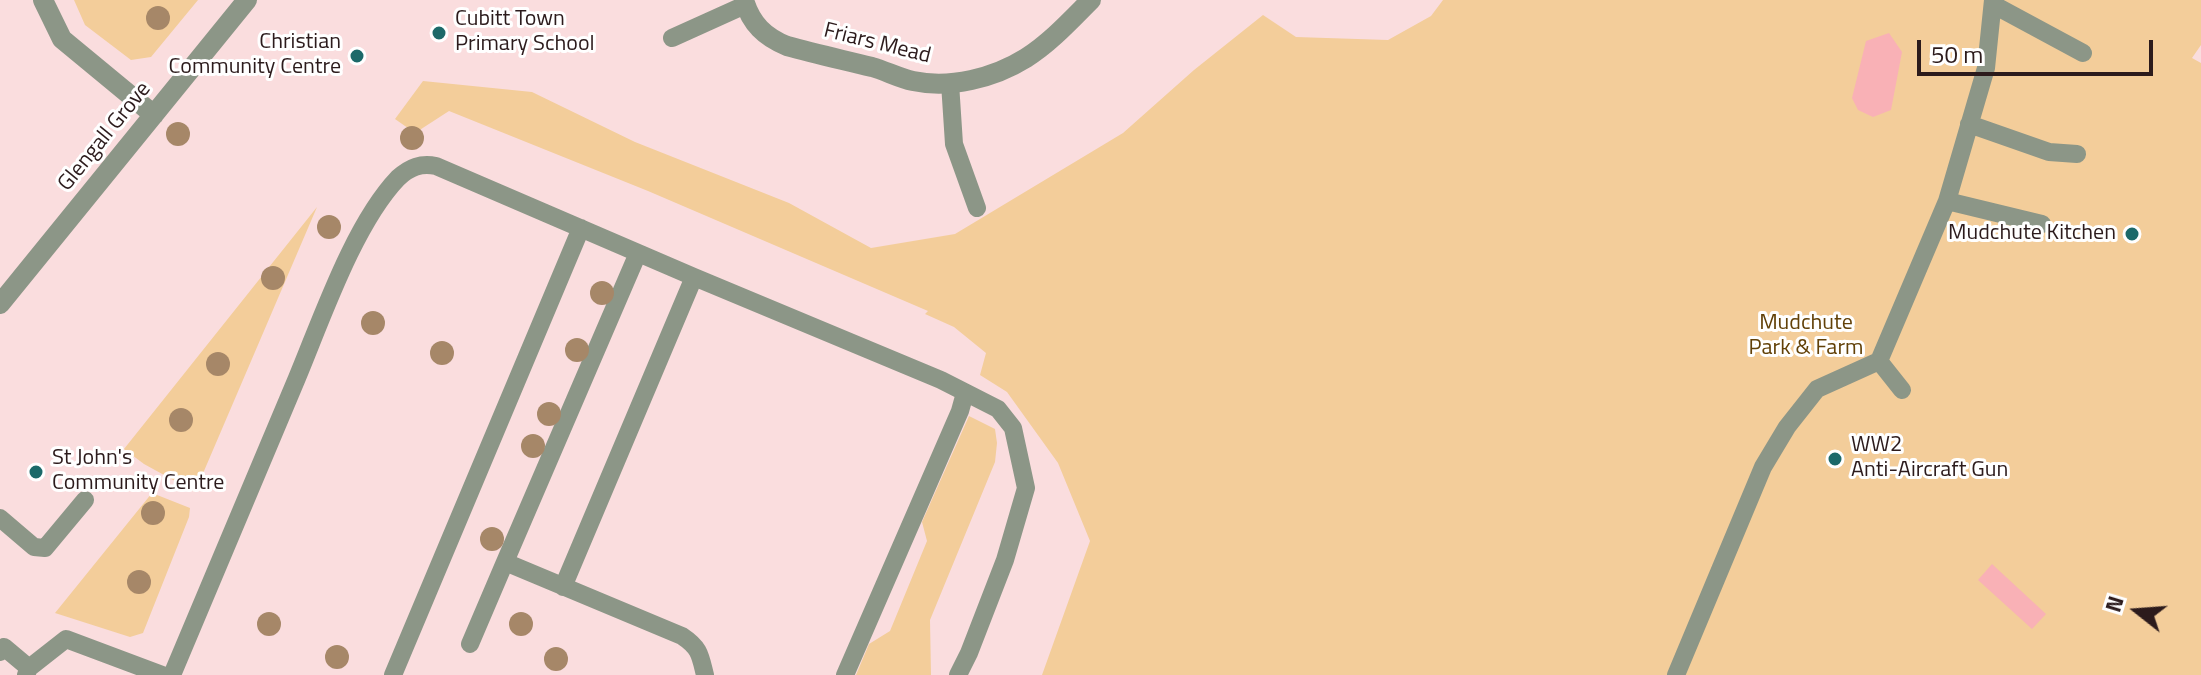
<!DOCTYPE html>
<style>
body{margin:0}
#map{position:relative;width:2201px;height:675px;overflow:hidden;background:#faddde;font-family:"Titillium Web",sans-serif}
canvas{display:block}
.north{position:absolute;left:2097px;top:571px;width:80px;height:80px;-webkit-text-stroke:6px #fff;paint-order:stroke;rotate:287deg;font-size:22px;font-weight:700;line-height:32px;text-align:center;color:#2c1b1c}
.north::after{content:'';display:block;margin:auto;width:28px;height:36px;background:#2c1b1c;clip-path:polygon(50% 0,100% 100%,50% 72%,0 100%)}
.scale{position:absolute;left:1917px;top:40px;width:236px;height:36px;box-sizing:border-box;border:4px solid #2c1b1c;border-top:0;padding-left:10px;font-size:24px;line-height:28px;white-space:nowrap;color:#2c1b1c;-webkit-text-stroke:6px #fff;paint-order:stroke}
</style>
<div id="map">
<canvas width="2201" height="675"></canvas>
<div class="north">N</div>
<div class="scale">50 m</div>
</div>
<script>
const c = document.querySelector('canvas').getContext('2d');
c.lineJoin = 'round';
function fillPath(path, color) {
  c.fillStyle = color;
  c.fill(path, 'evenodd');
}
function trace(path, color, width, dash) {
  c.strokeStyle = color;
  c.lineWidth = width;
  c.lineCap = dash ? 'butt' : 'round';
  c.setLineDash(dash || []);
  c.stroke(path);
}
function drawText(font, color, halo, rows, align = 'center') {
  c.font = font + ' "Titillium Web",sans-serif';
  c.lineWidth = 6;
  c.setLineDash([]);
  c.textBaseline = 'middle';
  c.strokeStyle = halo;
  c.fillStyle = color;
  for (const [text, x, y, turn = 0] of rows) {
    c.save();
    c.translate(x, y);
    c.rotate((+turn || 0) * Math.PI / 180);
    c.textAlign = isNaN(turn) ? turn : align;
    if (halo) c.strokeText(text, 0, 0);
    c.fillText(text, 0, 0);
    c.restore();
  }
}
fillPath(new Path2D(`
 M 74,0 L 198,0 L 151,57 L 131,60 L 85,25 Z
 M 1443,0 L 2201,0 L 2201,45 L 2192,58 L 2201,63 L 2201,675 L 1042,675 L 1090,541 L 1058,463 L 1007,392 L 980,375 L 986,353 L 954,327 L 925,314 L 928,311 L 648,191 L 449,111 L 415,133 L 395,119 L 423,81 L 532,92 L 635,142 L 789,203 L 871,248 L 955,234 L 1123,133 L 1194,70 L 1263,15 L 1296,37 L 1388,40 L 1431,16 Z
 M 317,207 L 195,492 L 144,464 L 124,449 Z
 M 969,416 L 995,429 L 997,443 L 995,462 L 930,620 L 931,675 L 856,675 L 869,644 L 890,631 L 927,541 L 922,522 Z
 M 152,493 L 190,508 L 189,517 L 143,633 L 130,637 L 55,613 Z`), '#f3cd9a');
fillPath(new Path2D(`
 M 1889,33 L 1902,52 L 1891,110 L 1873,117 L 1858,110 L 1852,98 L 1866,41 Z
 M 1992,564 L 2046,614 L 2032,629 L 1978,580 Z`), '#f9b1b6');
trace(new Path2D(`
 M 1994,5 L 2083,53
 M 672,38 L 745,5
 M 950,83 L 954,144 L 977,208
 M 1969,124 L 2049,152 L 2077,154
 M 1947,201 L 2042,224
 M 638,253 L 505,562 L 682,636 C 700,648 700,655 705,675
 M 1879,361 L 1902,390
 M 0,518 L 34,547 L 45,548 L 85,500
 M 563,587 L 694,277
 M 470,644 L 505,562
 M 0,652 L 4,647 L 29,668
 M 26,675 L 29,668 L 66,639 L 162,675
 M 172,675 C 214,576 256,477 297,378 C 322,318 354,224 398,178 C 410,167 421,163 436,166 L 694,277 L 941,380 L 998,409 L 1013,428 L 1026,488 L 1005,560 L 969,653 L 958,675
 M 393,675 L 581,228
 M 845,675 L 960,411 L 965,393
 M 1676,675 L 1763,467 L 1787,427 L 1817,389 L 1879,361 L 1947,201 L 1986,68 L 1993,0`), '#8c9687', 18);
trace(new Path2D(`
 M 43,0 L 62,39 L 154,115
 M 744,0 C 751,24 765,37 787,46 C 816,54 844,60 872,67 C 886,71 899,78 913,81 C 950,89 994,78 1026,58 C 1050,43 1071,20 1091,0
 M 0,304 L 247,0`), '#8c9687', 20);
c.fillStyle = '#a68768';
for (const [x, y] of [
 [158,18],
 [178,134],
 [412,138],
 [329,227],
 [273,278],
 [602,293],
 [373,323],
 [577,350],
 [442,353],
 [218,364],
 [549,414],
 [181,420],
 [533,446],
 [153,513],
 [492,539],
 [139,582],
 [269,624],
 [521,624],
 [337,657],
 [556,659]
]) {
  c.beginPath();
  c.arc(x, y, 12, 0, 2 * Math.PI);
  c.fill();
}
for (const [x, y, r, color] of [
 [439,33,8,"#1c6969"],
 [357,56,8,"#1c6969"],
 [2132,234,8,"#1c6969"],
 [1835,459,8,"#1c6969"],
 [36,472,8,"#1c6969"]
]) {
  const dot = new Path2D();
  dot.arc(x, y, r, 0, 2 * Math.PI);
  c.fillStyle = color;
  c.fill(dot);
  trace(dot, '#fff', 3);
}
drawText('22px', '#2c1b1c', '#fff', [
 ["Cubitt Town",455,20],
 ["Primary School",455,45],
 ["Christian",341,43,"right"],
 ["Community Centre",341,68,"right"],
 ["Mudchute Kitchen",2116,234,"right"],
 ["WW2",1851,446],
 ["Anti-Aircraft Gun",1851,471],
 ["St John's",52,459],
 ["Community Centre",52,484]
], 'left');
drawText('22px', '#2c1b1c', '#fff', [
 ["Friars Mead",877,44,14],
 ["Glengall Grove",105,137,-51]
]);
drawText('22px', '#624108', '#fff', [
 ["Mudchute",1806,324],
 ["Park & Farm",1806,349]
]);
</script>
